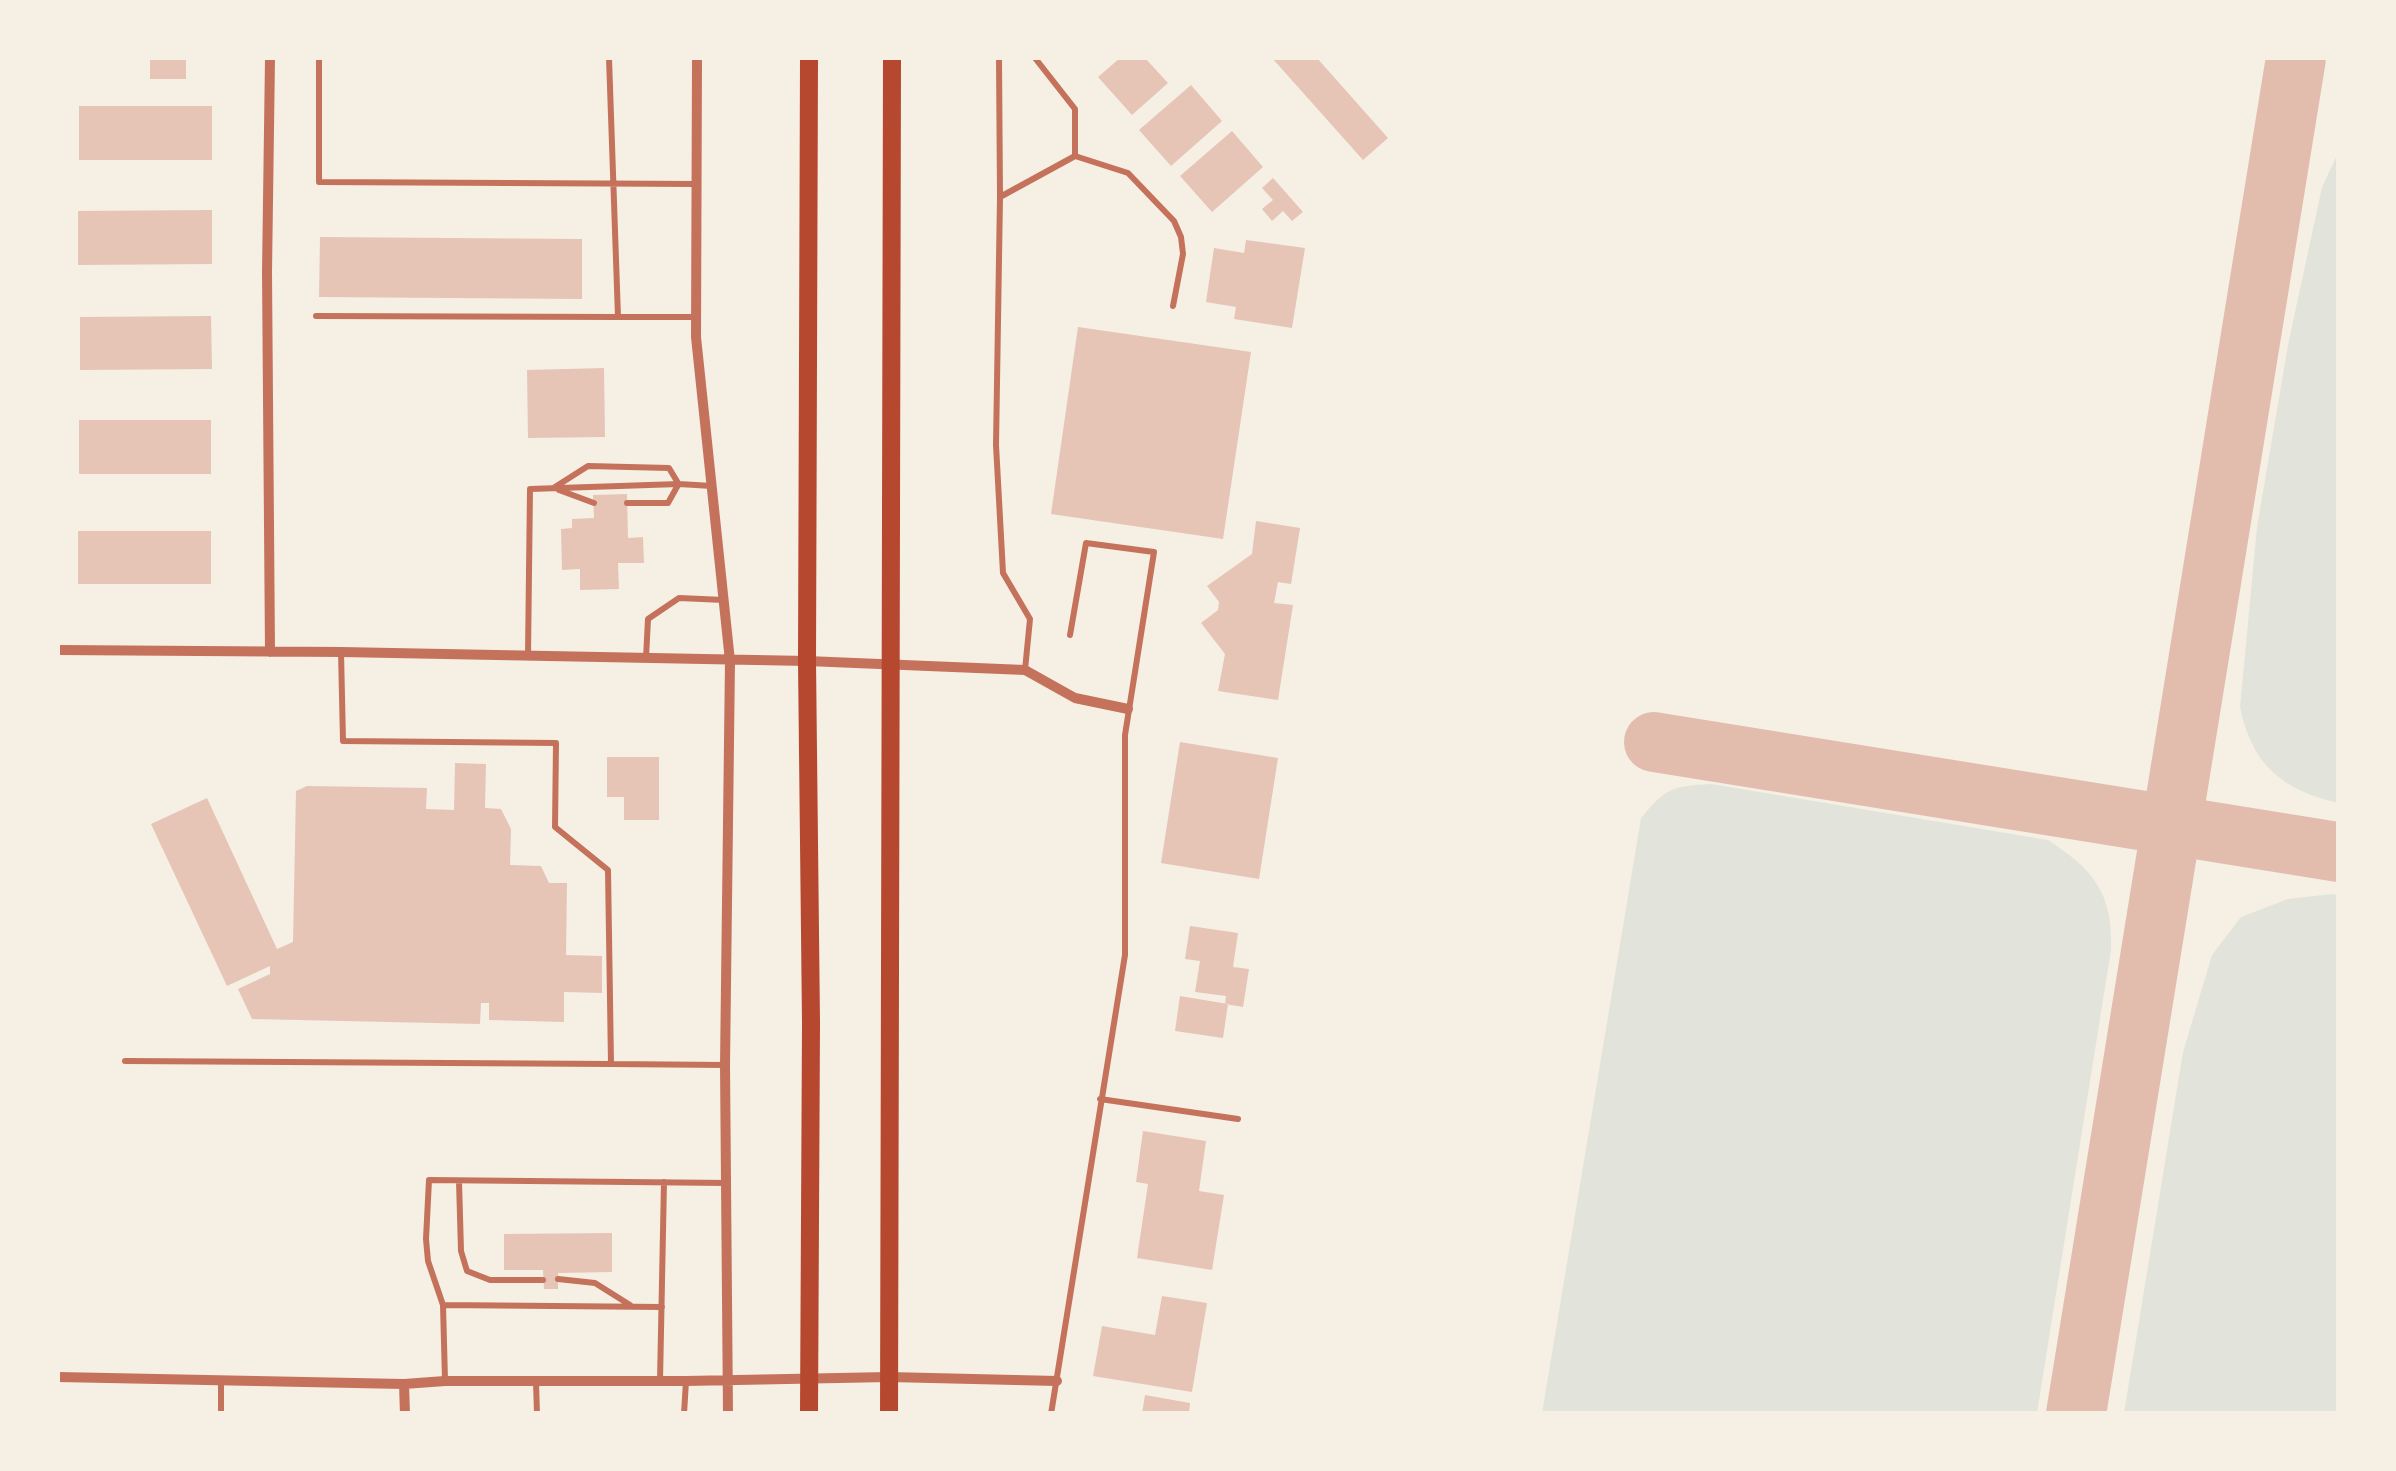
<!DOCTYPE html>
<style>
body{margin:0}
#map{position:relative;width:2396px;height:1471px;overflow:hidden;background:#f6efe4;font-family:Merriweather,serif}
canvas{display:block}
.frame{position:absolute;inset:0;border:60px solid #f6efe4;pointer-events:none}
</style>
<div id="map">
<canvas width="2396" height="1471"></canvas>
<div class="frame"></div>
</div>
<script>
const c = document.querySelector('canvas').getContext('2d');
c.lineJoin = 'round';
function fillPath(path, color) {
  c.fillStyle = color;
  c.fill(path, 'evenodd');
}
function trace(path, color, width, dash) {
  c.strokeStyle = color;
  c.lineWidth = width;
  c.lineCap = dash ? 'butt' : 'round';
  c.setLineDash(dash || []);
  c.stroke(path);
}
fillPath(new Path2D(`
 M 2338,153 L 2338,803 C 2283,790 2252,766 2240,707 L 2257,527 L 2288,345 L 2322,187 Z
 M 1711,784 L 2048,840 C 2094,870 2113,893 2111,950 L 2037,1413 L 1542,1413 L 1641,818 C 1666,788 1672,786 1711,784 Z
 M 2332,894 L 2338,895 L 2338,1413 L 2124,1413 L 2183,1052 L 2212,955 L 2241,917 L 2288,899 Z`), '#e2e4dc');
trace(new Path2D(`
 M 1654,742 L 2338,852
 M 2076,1414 L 2296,58`), '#e2bdae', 60);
fillPath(new Path2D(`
 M 150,58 L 186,58 L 186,79 L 150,79 Z
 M 1120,58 L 1145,58 L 1168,83 L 1132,115 L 1098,77 Z
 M 1272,58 L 1317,58 L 1388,138 L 1363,160 Z
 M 1191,85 L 1222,121 L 1171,166 L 1139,130 Z
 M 79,106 L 212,106 L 212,160 L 79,160 Z
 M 1232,131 L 1263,167 L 1212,212 L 1180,176 Z
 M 1273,178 L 1303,212 L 1292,221 L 1283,211 L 1272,221 L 1262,209 L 1273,200 L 1262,188 Z
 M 212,210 L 212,264 L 78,265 L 78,211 Z
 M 320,237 L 582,239 L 582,299 L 319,297 Z
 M 1246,240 L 1305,248 L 1292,328 L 1234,319 L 1236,307 L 1206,302 L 1214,248 L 1244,253 Z
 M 211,316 L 212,369 L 80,370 L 80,317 Z
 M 1078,327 L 1251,352 L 1223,539 L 1051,514 Z
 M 604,368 L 605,437 L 528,438 L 527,370 Z
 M 79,420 L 211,420 L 211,474 L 79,474 Z
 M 627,494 L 628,538 L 643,537 L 644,563 L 618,563 L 619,589 L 580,590 L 580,569 L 562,570 L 561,529 L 572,528 L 572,519 L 594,518 L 593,495 Z
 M 1256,521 L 1300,528 L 1291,584 L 1278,582 L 1274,603 L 1293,605 L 1278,700 L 1218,691 L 1225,654 L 1201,623 L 1218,610 L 1219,602 L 1207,586 L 1252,554 Z
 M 78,531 L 211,531 L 211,584 L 78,584 Z
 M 1180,742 L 1278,758 L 1259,879 L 1161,863 Z
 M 607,757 L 659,757 L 659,820 L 624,820 L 624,797 L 607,797 Z
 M 455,763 L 486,764 L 485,808 L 501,809 L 511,829 L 510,865 L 541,866 L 549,883 L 567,883 L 566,955 L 602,956 L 602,993 L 564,992 L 564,1022 L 489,1020 L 489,1003 L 481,1003 L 480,1024 L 252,1019 L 238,989 L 270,974 L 270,966 L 227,986 L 151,824 L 207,798 L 277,949 L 293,942 L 296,791 L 307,786 L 427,788 L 426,809 L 454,810 Z
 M 1190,926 L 1238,933 L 1233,967 L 1249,969 L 1243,1007 L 1225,1004 L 1226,996 L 1195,992 L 1200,961 L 1185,959 Z
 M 1180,996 L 1228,1004 L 1223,1038 L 1175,1031 Z
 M 1143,1131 L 1206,1141 L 1199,1191 L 1224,1195 L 1212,1270 L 1137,1258 L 1148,1184 L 1136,1182 Z
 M 612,1233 L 612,1272 L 558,1273 L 558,1289 L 544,1289 L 543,1270 L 504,1270 L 504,1234 Z
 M 1162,1296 L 1207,1303 L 1192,1392 L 1093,1376 L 1102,1326 L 1155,1335 Z
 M 1145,1395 L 1190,1403 L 1189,1414 L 1142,1414 Z`), '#e6c5b7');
trace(new Path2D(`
 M 319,58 L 319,182 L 697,184
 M 999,58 L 1000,197 L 996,445 L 1003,573 L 1030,619 L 1025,670
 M 1035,58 L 1075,109 L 1075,156
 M 1000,197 L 1075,156 L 1128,173 L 1174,221 L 1181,237 L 1183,254 L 1173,306
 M 316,316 L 618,317 L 609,58
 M 618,317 L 696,317
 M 555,487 L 588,466 L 669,468 L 678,483
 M 559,490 L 594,503
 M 627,503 L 668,503 L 678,485
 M 341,652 L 343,741 L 556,743 L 555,827 L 608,870 L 611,1064 L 724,1065
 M 528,655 L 530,489 L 679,484 L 712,486
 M 646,658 L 648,619 L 679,598 L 724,600
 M 125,1061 L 611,1064
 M 1100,1099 L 1238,1119
 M 459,1181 L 461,1251 L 467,1271 L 490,1280 L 543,1280
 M 558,1279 L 595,1283 L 630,1305
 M 443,1305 L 662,1307
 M 221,1380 L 221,1414
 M 445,1380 L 443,1305 L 428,1261 L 426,1239 L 429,1180 L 727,1183
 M 660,1381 L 664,1182
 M 536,1382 L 537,1414
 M 684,1414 L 686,1381
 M 1051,1414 L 1125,955 L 1125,735 L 1154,552 L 1086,543 L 1070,635`), '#c5725c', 6);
trace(new Path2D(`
 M 270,58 L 267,272 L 270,652
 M 697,58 L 696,337 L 730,661 L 725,1065 L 728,1414
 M 58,650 L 341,652 L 807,661 L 1025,670 L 1075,698 L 1128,709
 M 58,1377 L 404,1384 L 445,1381 L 686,1381 L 889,1377 L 1057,1381
 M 404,1384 L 405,1414`), '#c5725c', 10);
trace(new Path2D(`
 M 809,1414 L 811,1023 L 807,661 L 809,58
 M 889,1414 L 892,58`), '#b5482f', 18);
</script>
